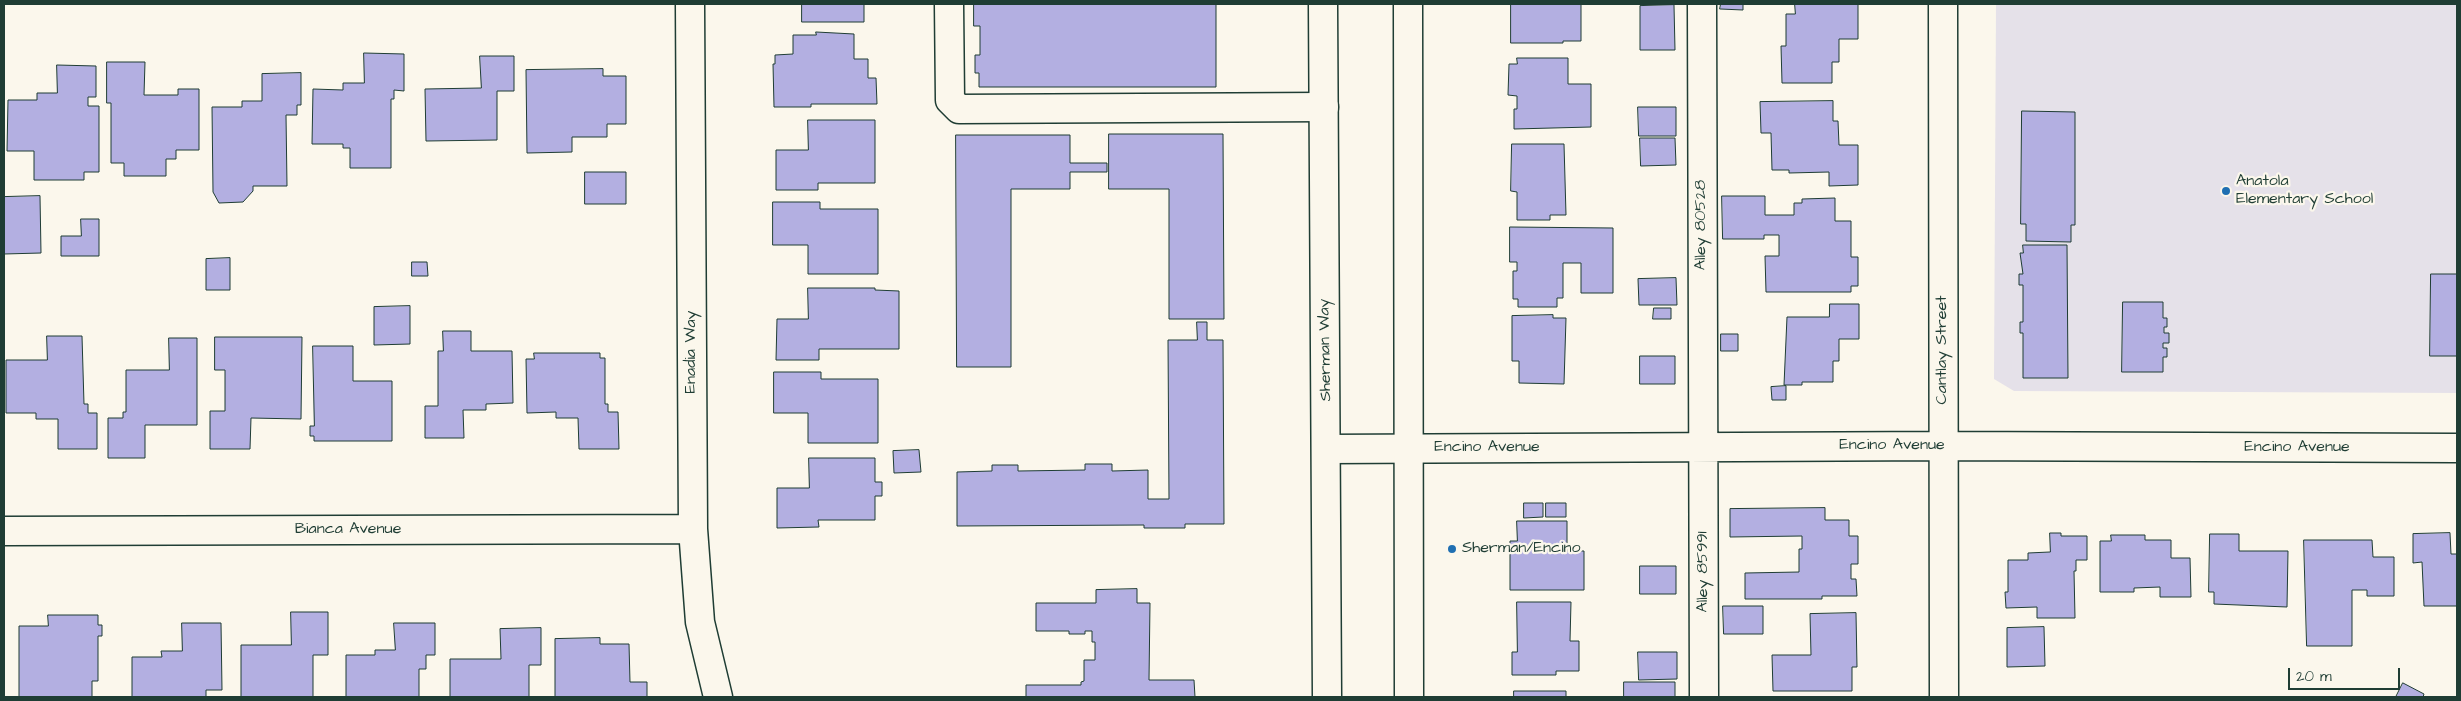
<!DOCTYPE html>
<style>
body{margin:0}
#map{position:relative;width:2461px;height:701px;overflow:hidden;background:#fbf7ec;font-family:"Architects Daughter",sans-serif}
canvas{display:block}
.frame{position:absolute;inset:0;border:5px solid #1f3d34;pointer-events:none}
.scale{position:absolute;left:2288px;top:668px;width:112px;height:22px;box-sizing:border-box;border:2px solid #1f3d34;border-top:0;padding-left:6px;font-size:15px;line-height:18px;white-space:nowrap;color:#1f3d34;-webkit-text-stroke:4px #fbf7ec;paint-order:stroke}
</style>
<div id="map">
<canvas width="2461" height="701"></canvas>
<div class="frame"></div>
<div class="scale">20 m</div>
</div>
<script>
const c = document.querySelector('canvas').getContext('2d');
c.lineJoin = 'round';
function fillPath(path, color) {
  c.fillStyle = color;
  c.fill(path, 'evenodd');
}
function trace(path, color, width, dash) {
  c.strokeStyle = color;
  c.lineWidth = width;
  c.lineCap = dash ? 'butt' : 'round';
  c.setLineDash(dash || []);
  c.stroke(path);
}
function drawText(font, color, halo, rows, align = 'center') {
  c.font = font + ' "Architects Daughter",sans-serif';
  c.lineWidth = 4.5;
  c.setLineDash([]);
  c.textBaseline = 'middle';
  c.strokeStyle = halo;
  c.fillStyle = color;
  for (const [text, x, y, turn = 0] of rows) {
    c.save();
    c.translate(x, y);
    c.rotate((+turn || 0) * Math.PI / 180);
    c.textAlign = isNaN(turn) ? turn : align;
    if (halo) c.strokeText(text, 0, 0);
    c.fillText(text, 0, 0);
    c.restore();
  }
}
fillPath(new Path2D(`
 M 1996,4 L 2457,4 L 2457,393 L 2014,391 L 1994,379 Z`), '#e5e1e9');
const building = new Path2D(`
 M 802,4 L 864,4 L 864,22 L 802,22 Z
 M 974,4 L 1216,4 L 1216,87 L 979,87 L 979,73 L 975,73 L 975,55 L 980,55 L 980,26 L 974,26 Z
 M 1511,4 L 1581,4 L 1581,41 L 1563,41 L 1563,43 L 1511,43 Z
 M 1721,4 L 1743,4 L 1743,10 L 1720,9 Z
 M 1795,4 L 1858,4 L 1858,39 L 1839,39 L 1839,62 L 1832,62 L 1832,83 L 1782,83 L 1781,46 L 1786,46 L 1786,14 L 1795,14 Z
 M 1674,5 L 1675,50 L 1640,50 L 1640,6 Z
 M 816,32 L 854,34 L 854,59 L 868,59 L 868,78 L 876,78 L 877,104 L 811,104 L 811,107 L 774,107 L 773,64 L 775,64 L 775,55 L 793,54 L 793,35 L 816,35 Z
 M 364,53 L 404,54 L 404,91 L 394,90 L 394,99 L 391,99 L 391,168 L 350,168 L 350,148 L 343,148 L 343,144 L 312,144 L 313,89 L 343,90 L 343,83 L 364,83 Z
 M 480,56 L 514,56 L 514,91 L 497,91 L 497,140 L 426,141 L 425,89 L 481,88 Z
 M 1517,58 L 1568,58 L 1568,84 L 1591,84 L 1591,127 L 1514,129 L 1514,109 L 1517,109 L 1517,96 L 1508,95 L 1509,64 L 1517,64 Z
 M 107,62 L 145,62 L 144,95 L 178,95 L 178,89 L 199,89 L 199,150 L 176,150 L 176,159 L 166,159 L 166,176 L 124,176 L 124,163 L 111,163 L 111,103 L 107,103 Z
 M 57,65 L 96,66 L 96,97 L 88,97 L 88,106 L 99,106 L 99,172 L 84,172 L 84,180 L 34,180 L 34,151 L 7,151 L 8,100 L 37,100 L 37,93 L 57,93 Z
 M 603,69 L 603,76 L 626,76 L 626,124 L 607,124 L 607,137 L 572,137 L 572,152 L 527,153 L 526,70 Z
 M 301,73 L 301,105 L 297,105 L 297,115 L 286,115 L 287,186 L 253,186 L 253,191 L 243,202 L 219,203 L 213,192 L 212,107 L 242,107 L 242,101 L 262,101 L 262,74 Z
 M 1833,101 L 1833,121 L 1838,121 L 1839,145 L 1858,145 L 1858,185 L 1829,186 L 1829,172 L 1789,173 L 1789,170 L 1772,170 L 1771,133 L 1761,133 L 1760,102 Z
 M 1638,107 L 1676,107 L 1676,136 L 1639,136 Z
 M 2022,111 L 2075,112 L 2075,225 L 2071,225 L 2071,242 L 2026,241 L 2026,224 L 2021,224 Z
 M 808,120 L 875,120 L 875,183 L 818,183 L 818,190 L 776,190 L 776,150 L 808,150 Z
 M 1109,134 L 1223,134 L 1224,319 L 1169,319 L 1169,189 L 1109,189 Z
 M 956,135 L 1070,135 L 1070,163 L 1107,163 L 1107,172 L 1070,172 L 1070,189 L 1011,189 L 1011,367 L 957,367 Z
 M 1640,138 L 1675,138 L 1676,165 L 1641,166 Z
 M 1512,144 L 1564,144 L 1566,215 L 1550,215 L 1550,220 L 1517,220 L 1517,192 L 1511,191 Z
 M 585,172 L 626,172 L 626,204 L 585,204 Z
 M 40,196 L 41,253 L 4,254 L 4,197 Z
 M 1722,196 L 1765,196 L 1765,215 L 1794,215 L 1794,203 L 1802,203 L 1802,199 L 1835,198 L 1835,221 L 1851,221 L 1851,257 L 1858,257 L 1858,286 L 1851,286 L 1851,292 L 1766,292 L 1765,256 L 1779,256 L 1779,235 L 1764,235 L 1764,239 L 1723,239 Z
 M 773,202 L 820,202 L 820,209 L 878,209 L 878,274 L 808,274 L 808,245 L 773,245 Z
 M 81,219 L 99,219 L 99,256 L 61,256 L 61,236 L 81,236 Z
 M 1510,227 L 1613,228 L 1613,293 L 1581,293 L 1581,263 L 1563,263 L 1563,298 L 1557,298 L 1557,307 L 1518,307 L 1518,299 L 1513,299 L 1513,271 L 1517,271 L 1517,262 L 1510,262 Z
 M 2023,245 L 2067,245 L 2068,378 L 2023,378 L 2023,333 L 2020,333 L 2020,322 L 2023,322 L 2023,285 L 2019,285 L 2019,274 L 2023,274 L 2020,253 L 2023,253 Z
 M 230,258 L 230,290 L 206,290 L 206,259 Z
 M 412,262 L 427,262 L 428,276 L 412,276 Z
 M 2431,274 L 2457,274 L 2457,356 L 2430,356 Z
 M 1676,278 L 1677,305 L 1639,305 L 1638,279 Z
 M 808,288 L 875,288 L 875,290 L 899,291 L 899,349 L 819,349 L 819,360 L 776,360 L 777,319 L 808,319 Z
 M 2123,302 L 2163,302 L 2163,318 L 2167,318 L 2167,327 L 2164,327 L 2164,333 L 2169,333 L 2169,343 L 2163,343 L 2163,348 L 2167,348 L 2167,357 L 2163,357 L 2163,372 L 2122,372 Z
 M 1830,304 L 1859,304 L 1859,339 L 1839,339 L 1839,361 L 1833,361 L 1833,382 L 1802,382 L 1802,385 L 1784,385 L 1787,317 L 1829,317 Z
 M 410,306 L 410,344 L 374,345 L 374,307 Z
 M 1654,308 L 1671,308 L 1671,319 L 1653,319 Z
 M 1553,315 L 1553,318 L 1566,318 L 1564,384 L 1519,383 L 1519,361 L 1512,361 L 1512,316 Z
 M 1197,322 L 1207,322 L 1207,340 L 1223,340 L 1224,524 L 1185,524 L 1185,528 L 1144,528 L 1144,525 L 957,526 L 957,472 L 992,471 L 992,465 L 1018,465 L 1018,471 L 1085,470 L 1085,464 L 1112,464 L 1112,471 L 1148,470 L 1148,499 L 1169,499 L 1168,340 L 1197,340 Z
 M 443,331 L 471,331 L 471,351 L 512,351 L 513,403 L 486,404 L 486,410 L 463,410 L 464,438 L 425,438 L 425,406 L 438,406 L 438,351 L 443,351 Z
 M 1721,334 L 1738,334 L 1738,351 L 1721,351 Z
 M 47,336 L 82,336 L 84,404 L 88,404 L 88,413 L 97,413 L 97,449 L 58,449 L 58,419 L 36,419 L 36,413 L 6,413 L 6,360 L 47,360 Z
 M 215,337 L 302,337 L 301,419 L 251,418 L 250,449 L 210,449 L 210,411 L 225,411 L 225,370 L 215,370 Z
 M 169,338 L 197,338 L 197,425 L 145,425 L 145,458 L 108,458 L 108,418 L 123,418 L 123,412 L 126,412 L 126,370 L 169,370 Z
 M 313,346 L 353,346 L 353,381 L 392,381 L 392,441 L 314,441 L 314,436 L 310,436 L 310,426 L 314,426 Z
 M 534,353 L 600,353 L 600,358 L 605,358 L 605,404 L 608,404 L 608,412 L 618,412 L 619,449 L 579,449 L 578,418 L 556,418 L 556,412 L 527,413 L 526,359 L 534,359 Z
 M 1640,356 L 1675,356 L 1675,384 L 1640,384 Z
 M 774,372 L 821,372 L 821,379 L 878,379 L 878,443 L 808,443 L 808,413 L 774,413 Z
 M 1786,386 L 1786,400 L 1772,400 L 1771,387 Z
 M 919,450 L 921,472 L 894,473 L 893,451 Z
 M 809,458 L 875,458 L 875,482 L 882,482 L 882,496 L 875,496 L 875,520 L 818,520 L 819,527 L 777,528 L 777,488 L 809,488 Z
 M 1524,503 L 1543,503 L 1543,517 L 1524,518 Z
 M 1546,503 L 1566,503 L 1566,517 L 1546,517 Z
 M 1825,508 L 1825,520 L 1849,520 L 1849,536 L 1858,536 L 1858,564 L 1851,564 L 1851,579 L 1856,579 L 1857,596 L 1822,596 L 1822,599 L 1745,599 L 1745,573 L 1799,572 L 1799,549 L 1802,549 L 1802,536 L 1730,537 L 1730,509 Z
 M 1517,521 L 1567,521 L 1567,551 L 1584,551 L 1584,590 L 1510,590 L 1510,541 L 1517,541 Z
 M 2050,533 L 2061,533 L 2061,536 L 2087,536 L 2087,560 L 2076,560 L 2076,571 L 2074,571 L 2075,618 L 2037,618 L 2037,607 L 2006,608 L 2005,592 L 2008,592 L 2008,560 L 2028,560 L 2028,553 L 2050,552 Z
 M 2450,533 L 2451,554 L 2457,554 L 2457,606 L 2424,606 L 2422,562 L 2413,563 L 2413,534 Z
 M 2210,534 L 2239,534 L 2239,551 L 2288,551 L 2287,607 L 2214,604 L 2214,592 L 2209,592 Z
 M 2111,535 L 2145,535 L 2145,540 L 2171,540 L 2171,558 L 2190,558 L 2191,597 L 2160,597 L 2160,587 L 2134,588 L 2134,592 L 2100,592 L 2100,541 L 2111,541 Z
 M 2304,540 L 2372,540 L 2373,557 L 2394,557 L 2394,596 L 2367,596 L 2367,590 L 2352,590 L 2352,646 L 2307,646 Z
 M 1640,566 L 1676,566 L 1676,594 L 1640,594 Z
 M 1137,589 L 1137,603 L 1150,603 L 1149,680 L 1194,680 L 1195,697 L 1026,697 L 1026,685 L 1081,685 L 1081,682 L 1084,681 L 1084,660 L 1095,660 L 1095,642 L 1092,642 L 1092,631 L 1085,631 L 1085,634 L 1069,634 L 1069,631 L 1036,631 L 1036,603 L 1096,603 L 1096,590 Z
 M 1517,602 L 1571,602 L 1570,641 L 1579,641 L 1579,671 L 1556,671 L 1556,675 L 1512,675 L 1512,652 L 1517,652 Z
 M 1723,606 L 1763,606 L 1763,634 L 1724,634 Z
 M 291,612 L 328,612 L 328,655 L 313,655 L 313,697 L 241,697 L 241,645 L 291,645 Z
 M 1856,613 L 1857,667 L 1852,667 L 1852,691 L 1773,691 L 1772,655 L 1811,655 L 1810,614 Z
 M 48,615 L 98,615 L 98,625 L 102,625 L 102,636 L 98,636 L 98,681 L 92,681 L 92,697 L 19,697 L 19,626 L 48,626 Z
 M 182,623 L 221,623 L 222,690 L 206,690 L 206,697 L 132,697 L 132,657 L 162,657 L 161,651 L 182,651 Z
 M 394,623 L 435,623 L 435,655 L 426,655 L 426,669 L 419,669 L 419,697 L 346,697 L 346,655 L 375,655 L 375,650 L 395,650 Z
 M 2044,627 L 2045,666 L 2007,667 L 2007,628 Z
 M 541,628 L 541,665 L 529,665 L 529,697 L 450,697 L 450,659 L 501,659 L 500,629 Z
 M 600,638 L 600,644 L 629,644 L 630,682 L 647,682 L 647,697 L 555,697 L 555,639 Z
 M 1638,652 L 1677,652 L 1677,679 L 1639,680 Z
 M 1624,682 L 1675,682 L 1675,697 L 1624,697 Z
 M 2403,683 L 2424,694 L 2423,697 L 2396,697 Z
 M 1514,691 L 1566,691 L 1566,697 L 1514,697 Z`);
fillPath(building, '#b3afe1');
trace(building, '#1f3d34', 1);
const minor = new Path2D(`
 M 690,4 L 693,529 L 700,622 L 718,697
 M 949,4 L 950,100 L 959,109 L 1324,107
 M 1702,4 L 1704,697
 M 1943,4 L 1944,697
 M 1327,449 L 1943,446 L 2457,448
 M 4,531 L 693,529`);
const major = new Path2D(`
 M 1323,4 L 1327,697
 M 1408,4 L 1409,697`);
trace(minor, '#1f3d34', 31);
trace(major, '#1f3d34', 31);
trace(minor, '#fbf7ec', 28);
trace(major, '#fbf7ec', 28);
for (const [x, y, r, color] of [
 [2226,191,5,"#1f6fb2"],
 [1452,549,5,"#1f6fb2"]
]) {
  const dot = new Path2D();
  dot.arc(x, y, r, 0, 2 * Math.PI);
  c.fillStyle = color;
  c.fill(dot);
  trace(dot, '#fbf7ec', 2);
}
drawText('16px', '#1f3d34', '#fbf7ec', [
 ["Anatola",2236,182],
 ["Elementary School",2236,200],
 ["Sherman/Encino",1462,549]
], 'left');
drawText('16px', '#1f3d34', '#fbf7ec', [
 ["Alley 80528",1702,225,-90],
 ["Sherman Way",1326,350,-91],
 ["Cantlay Street",1943,350,-90],
 ["Enadia Way",692,352,-90],
 ["Encino Avenue",1892,446],
 ["Encino Avenue",1487,448],
 ["Encino Avenue",2297,448],
 ["Bianca Avenue",348,530],
 ["Alley 85991",1704,572,-90]
]);
</script>
